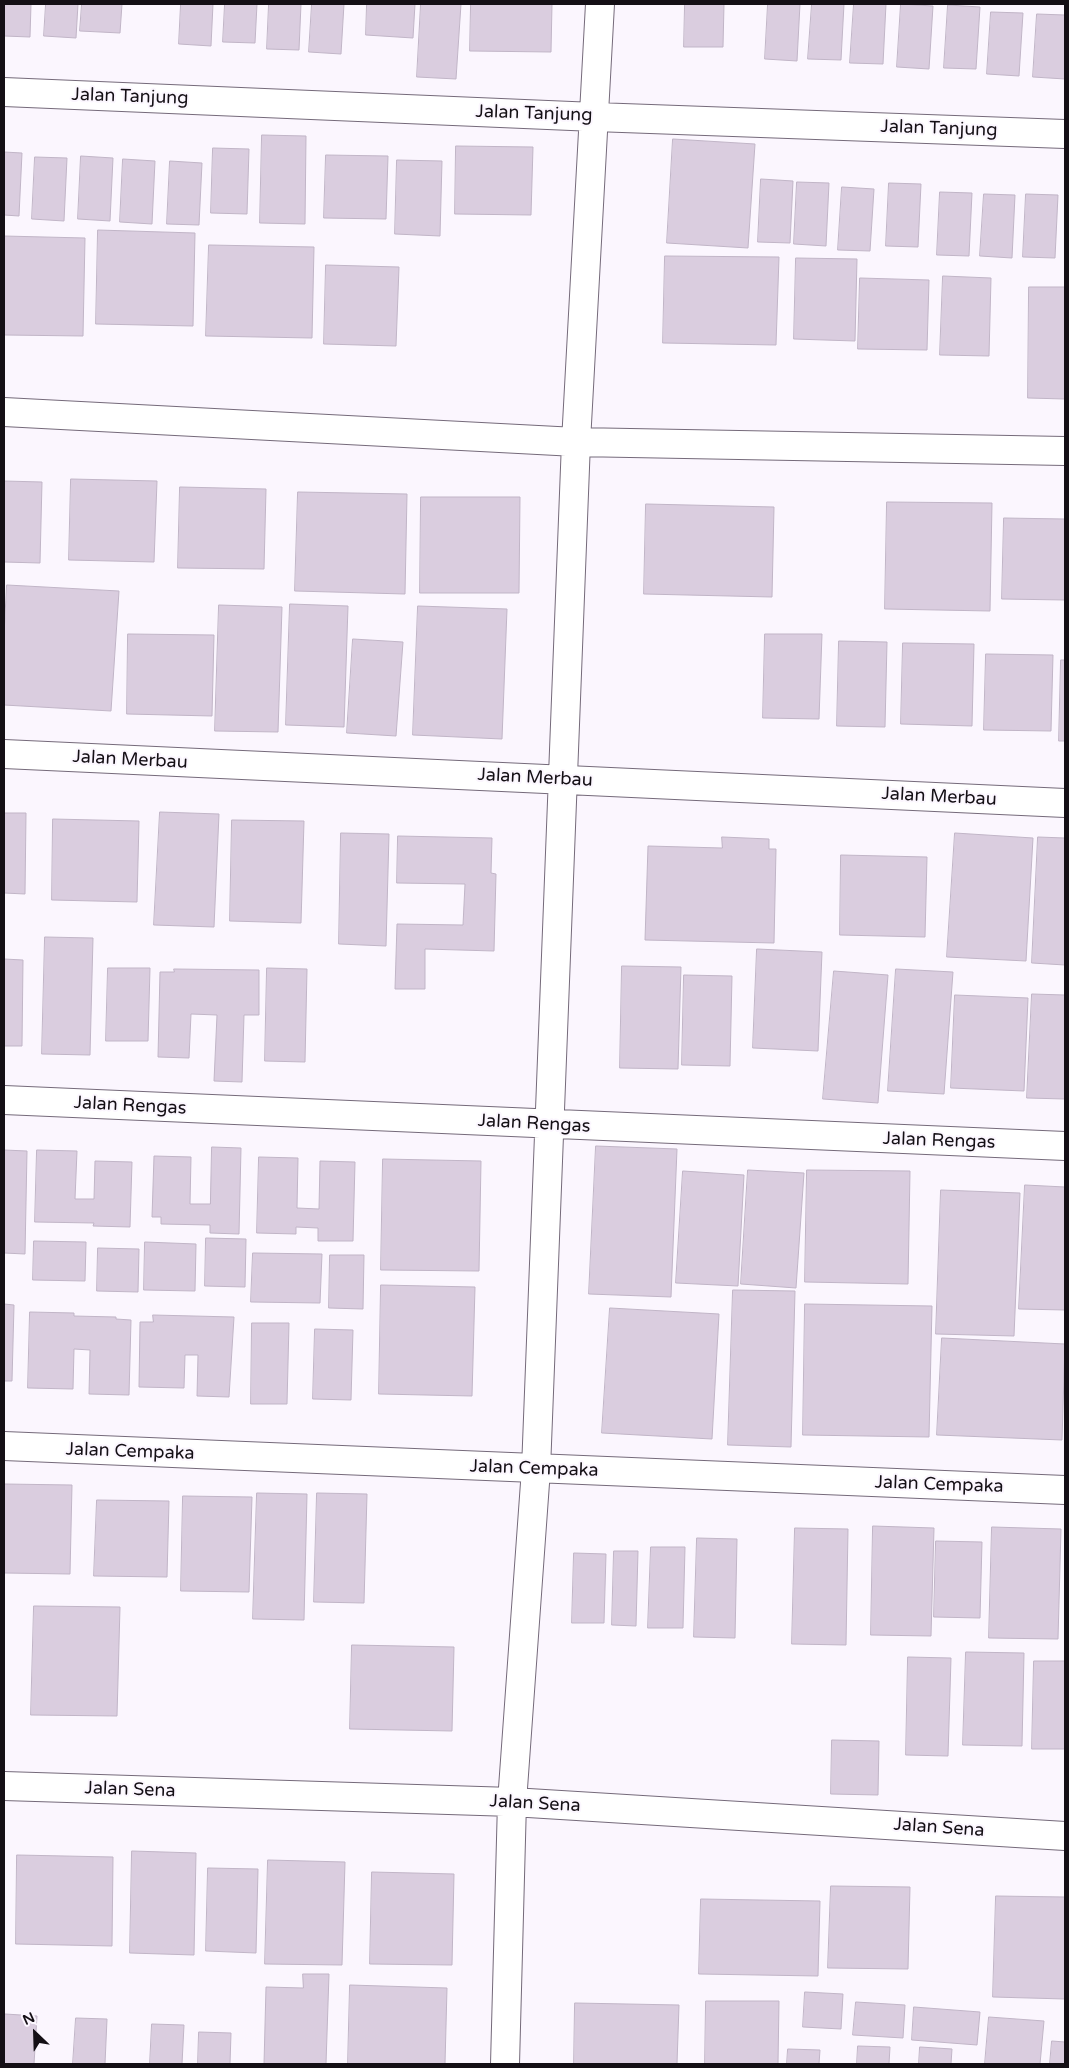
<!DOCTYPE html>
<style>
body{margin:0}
#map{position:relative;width:1069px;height:2068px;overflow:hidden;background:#fbf6fe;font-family:"Varela Round",sans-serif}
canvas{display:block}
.frame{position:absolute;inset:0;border:5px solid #140f15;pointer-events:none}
.north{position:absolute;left:10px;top:2008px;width:50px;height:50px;-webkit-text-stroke:4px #fbf6fe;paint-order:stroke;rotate:336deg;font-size:14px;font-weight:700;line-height:20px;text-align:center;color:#140f15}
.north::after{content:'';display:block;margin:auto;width:18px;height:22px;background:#140f15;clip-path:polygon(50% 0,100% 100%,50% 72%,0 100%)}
</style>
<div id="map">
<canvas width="1069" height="2068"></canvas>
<div class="frame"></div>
<div class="north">N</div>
</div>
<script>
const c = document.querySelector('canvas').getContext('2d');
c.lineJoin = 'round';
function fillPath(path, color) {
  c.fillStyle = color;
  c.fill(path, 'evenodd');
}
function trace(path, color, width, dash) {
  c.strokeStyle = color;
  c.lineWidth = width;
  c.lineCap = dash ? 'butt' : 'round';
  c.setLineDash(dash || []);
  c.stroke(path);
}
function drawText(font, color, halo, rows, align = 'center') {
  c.font = font + ' "Varela Round",sans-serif';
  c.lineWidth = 4;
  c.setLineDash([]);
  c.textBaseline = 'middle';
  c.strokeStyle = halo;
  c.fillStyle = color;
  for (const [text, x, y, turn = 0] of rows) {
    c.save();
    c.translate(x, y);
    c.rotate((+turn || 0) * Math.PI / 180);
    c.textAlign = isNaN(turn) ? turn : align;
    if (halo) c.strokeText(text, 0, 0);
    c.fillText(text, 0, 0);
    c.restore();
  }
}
const building = new Path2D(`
 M 4,4 L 31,4 L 30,37 L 4,36 Z
 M 46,4 L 78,4 L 76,38 L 44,36 Z
 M 82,4 L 122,4 L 120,33 L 80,31 Z
 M 181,4 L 213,4 L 211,46 L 179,44 Z
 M 225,4 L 257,4 L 255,43 L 223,42 Z
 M 269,4 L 301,4 L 299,50 L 267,49 Z
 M 312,4 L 344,4 L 341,54 L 309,52 Z
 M 367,4 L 415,4 L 413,38 L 366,35 Z
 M 421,4 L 461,4 L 456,79 L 417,77 Z
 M 471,4 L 552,4 L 551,52 L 470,51 Z
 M 685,4 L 724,4 L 723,47 L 684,47 Z
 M 768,4 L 800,4 L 797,61 L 765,59 Z
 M 812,4 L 844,4 L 841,60 L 808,59 Z
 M 854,4 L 886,4 L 883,64 L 850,63 Z
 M 901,4 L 933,6 L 929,69 L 897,67 Z
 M 948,5 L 980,7 L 976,69 L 944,68 Z
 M 991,12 L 1023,13 L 1019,76 L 987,74 Z
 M 1037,14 L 1065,15 L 1065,79 L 1033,77 Z
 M 262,135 L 306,136 L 305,224 L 260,223 Z
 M 673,139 L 755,144 L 748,248 L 667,243 Z
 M 456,146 L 533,147 L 531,215 L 455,214 Z
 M 213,148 L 249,149 L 247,214 L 211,213 Z
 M 4,152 L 22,153 L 19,216 L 4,215 Z
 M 326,155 L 388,156 L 386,219 L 324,218 Z
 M 81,156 L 113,158 L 110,221 L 78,219 Z
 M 35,157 L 67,158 L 64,221 L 32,219 Z
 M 123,159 L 155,161 L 152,224 L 120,222 Z
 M 397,160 L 442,161 L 440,236 L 395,234 Z
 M 170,161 L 202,163 L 199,225 L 167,224 Z
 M 761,179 L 793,181 L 790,243 L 758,242 Z
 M 797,182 L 829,183 L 826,246 L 794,244 Z
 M 889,183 L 921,184 L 918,247 L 886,246 Z
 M 842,187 L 874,189 L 870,251 L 838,250 Z
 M 940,192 L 972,193 L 969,256 L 937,255 Z
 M 984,194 L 1015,195 L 1012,258 L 980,256 Z
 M 1026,194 L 1058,195 L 1055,258 L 1023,257 Z
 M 98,230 L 195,233 L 193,326 L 96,324 Z
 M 4,236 L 85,238 L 83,336 L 4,335 Z
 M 209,245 L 314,247 L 312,338 L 206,336 Z
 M 665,256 L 779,257 L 776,345 L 663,343 Z
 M 796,258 L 857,259 L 855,341 L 794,339 Z
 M 326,265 L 399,267 L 396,346 L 324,344 Z
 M 943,276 L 991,278 L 989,356 L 940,355 Z
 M 860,278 L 929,280 L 927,350 L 858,349 Z
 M 1029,287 L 1065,287 L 1065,399 L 1028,398 Z
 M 71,479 L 157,481 L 154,562 L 69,560 Z
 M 4,481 L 42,482 L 40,563 L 4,562 Z
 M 180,487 L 266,489 L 264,569 L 178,568 Z
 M 298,492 L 407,494 L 405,594 L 295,591 Z
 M 421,497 L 520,497 L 519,593 L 420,593 Z
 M 887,502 L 992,503 L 990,611 L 885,609 Z
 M 646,504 L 774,507 L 772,597 L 644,594 Z
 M 1004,518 L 1065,519 L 1065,600 L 1002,599 Z
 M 7,585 L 119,591 L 111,711 L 4,705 L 4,635 Z
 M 290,604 L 348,606 L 344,727 L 286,725 Z
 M 219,605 L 282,607 L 278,732 L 215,731 Z
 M 418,606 L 507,609 L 502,739 L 413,735 Z
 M 128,634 L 214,635 L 212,716 L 127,714 Z
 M 765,634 L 822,634 L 819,719 L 763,718 Z
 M 353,639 L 403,642 L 396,736 L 347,733 Z
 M 839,641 L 887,642 L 885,727 L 837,726 Z
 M 903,643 L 974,644 L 972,726 L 901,724 Z
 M 986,654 L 1053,655 L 1051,731 L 984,730 Z
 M 1061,660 L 1065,660 L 1065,741 L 1059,741 Z
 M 160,812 L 219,814 L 214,927 L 154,925 Z
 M 4,813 L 26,813 L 25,894 L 4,893 Z
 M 53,819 L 139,821 L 137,902 L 52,900 Z
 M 232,820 L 304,821 L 301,923 L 230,921 Z
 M 341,833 L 389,834 L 386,946 L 339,944 Z
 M 955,833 L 1033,838 L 1026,961 L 947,957 Z
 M 398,836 L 492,838 L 491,873 L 496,874 L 494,951 L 425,949 L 425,989 L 395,989 L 397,924 L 463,925 L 465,884 L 397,883 Z
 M 722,837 L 769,839 L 769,849 L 776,849 L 774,943 L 645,940 L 648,846 L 722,848 Z
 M 1038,837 L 1065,838 L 1065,965 L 1032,963 Z
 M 841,855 L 927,857 L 925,937 L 840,935 Z
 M 45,937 L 93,938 L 90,1055 L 42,1054 Z
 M 757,949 L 822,952 L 818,1051 L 753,1048 Z
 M 4,959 L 23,960 L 22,1046 L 4,1046 Z
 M 622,966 L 681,967 L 678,1069 L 620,1068 Z
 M 108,968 L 150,968 L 148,1041 L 106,1041 Z
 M 267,968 L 307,969 L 305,1062 L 265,1061 Z
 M 174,969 L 259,970 L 259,1015 L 244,1015 L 242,1082 L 214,1081 L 217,1015 L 191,1014 L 189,1058 L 158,1057 L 160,972 L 174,972 Z
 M 896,969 L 953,972 L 944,1094 L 888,1091 Z
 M 834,971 L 888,975 L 878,1103 L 823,1099 Z
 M 684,975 L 732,976 L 730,1066 L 682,1065 Z
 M 1032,994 L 1065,995 L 1065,1099 L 1027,1098 Z
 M 955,995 L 1028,998 L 1024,1091 L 951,1088 Z
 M 596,1146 L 677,1149 L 671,1297 L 589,1294 Z
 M 212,1147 L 241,1148 L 239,1234 L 210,1233 L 210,1225 L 161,1224 L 161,1217 L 152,1217 L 154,1156 L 191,1157 L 190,1204 L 210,1204 Z
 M 4,1150 L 27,1151 L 25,1254 L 4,1253 Z
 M 37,1150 L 77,1151 L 75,1199 L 94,1199 L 95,1161 L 132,1162 L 130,1227 L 93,1226 L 94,1223 L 35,1222 Z
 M 259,1157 L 298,1158 L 297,1208 L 319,1209 L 320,1161 L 355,1162 L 353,1241 L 318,1241 L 318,1228 L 296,1227 L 296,1234 L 257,1233 Z
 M 383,1159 L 481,1161 L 479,1271 L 381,1270 Z
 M 748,1170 L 804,1173 L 796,1288 L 741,1284 Z
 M 807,1170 L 910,1171 L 908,1284 L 805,1282 Z
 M 683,1171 L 744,1175 L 738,1286 L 676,1283 Z
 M 1025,1185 L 1065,1187 L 1065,1310 L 1019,1309 Z
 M 941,1190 L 1020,1193 L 1014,1336 L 936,1334 Z
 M 206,1238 L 246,1239 L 245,1287 L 205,1286 Z
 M 34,1241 L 86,1242 L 85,1281 L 33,1280 Z
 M 145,1242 L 196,1244 L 195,1291 L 144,1290 Z
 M 98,1248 L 139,1249 L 138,1292 L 97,1291 Z
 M 253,1253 L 322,1254 L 320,1303 L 251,1302 Z
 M 330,1255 L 364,1255 L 363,1309 L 329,1308 Z
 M 381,1285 L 475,1287 L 472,1396 L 379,1394 Z
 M 733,1290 L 795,1291 L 791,1447 L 728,1445 Z
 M 4,1304 L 14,1305 L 12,1381 L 4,1381 Z
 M 805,1304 L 932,1306 L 929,1437 L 803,1435 Z
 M 610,1308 L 719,1314 L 712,1439 L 602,1433 Z
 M 30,1312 L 74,1313 L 74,1316 L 116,1317 L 116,1319 L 131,1320 L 129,1395 L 89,1394 L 90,1350 L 74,1349 L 73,1389 L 28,1388 Z
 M 153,1315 L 234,1317 L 229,1397 L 197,1396 L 198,1355 L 185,1355 L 184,1388 L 139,1387 L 140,1322 L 153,1322 Z
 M 252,1323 L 289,1323 L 287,1404 L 251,1404 Z
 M 315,1329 L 353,1330 L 351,1400 L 313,1399 Z
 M 942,1338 L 1065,1344 L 1062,1440 L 937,1435 Z
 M 4,1484 L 72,1485 L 70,1574 L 4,1573 Z
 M 257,1493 L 307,1494 L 304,1620 L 253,1619 Z
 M 317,1493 L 367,1494 L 364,1603 L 314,1602 Z
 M 183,1496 L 252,1497 L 249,1592 L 181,1591 Z
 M 97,1500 L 169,1501 L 167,1577 L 94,1576 Z
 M 873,1526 L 934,1528 L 931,1636 L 871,1635 Z
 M 992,1527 L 1061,1529 L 1058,1639 L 989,1638 Z
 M 795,1528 L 848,1529 L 846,1645 L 792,1644 Z
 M 697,1538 L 737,1539 L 735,1638 L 694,1637 Z
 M 936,1541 L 982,1542 L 980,1618 L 934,1617 Z
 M 651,1547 L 685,1547 L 683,1628 L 648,1628 Z
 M 614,1551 L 638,1551 L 636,1626 L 612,1625 Z
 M 574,1553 L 606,1554 L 604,1623 L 572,1623 Z
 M 34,1606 L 120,1607 L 117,1716 L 31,1715 Z
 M 352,1645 L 454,1647 L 452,1731 L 350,1729 Z
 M 966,1652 L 1024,1653 L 1022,1746 L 963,1745 Z
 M 908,1657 L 951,1658 L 948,1756 L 906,1755 Z
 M 1034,1661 L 1065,1661 L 1065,1749 L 1032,1749 Z
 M 832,1740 L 879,1741 L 878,1795 L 831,1794 Z
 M 132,1851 L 196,1853 L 194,1955 L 130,1953 Z
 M 17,1855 L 113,1857 L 112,1946 L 16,1944 Z
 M 268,1860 L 345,1862 L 342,1965 L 265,1964 Z
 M 208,1868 L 258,1869 L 256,1953 L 206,1951 Z
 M 372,1872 L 454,1874 L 452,1965 L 370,1964 Z
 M 831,1886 L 910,1887 L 908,1969 L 828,1968 Z
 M 996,1896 L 1065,1897 L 1065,1999 L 993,1997 Z
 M 701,1899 L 820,1901 L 818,1976 L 699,1974 Z
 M 303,1974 L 329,1974 L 326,2064 L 264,2064 L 266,1987 L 303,1988 Z
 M 350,1985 L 447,1988 L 445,2064 L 348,2064 Z
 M 805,1992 L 843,1994 L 841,2029 L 803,2027 Z
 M 706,2001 L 779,2001 L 778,2064 L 705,2064 Z
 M 856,2002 L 905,2005 L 903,2038 L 853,2035 Z
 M 575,2003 L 679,2005 L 677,2064 L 574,2064 Z
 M 914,2007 L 980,2012 L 977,2045 L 912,2040 Z
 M 5,2014 L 37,2016 L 34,2064 L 4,2064 Z
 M 989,2017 L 1044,2021 L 1040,2064 L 985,2064 Z
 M 76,2018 L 107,2019 L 105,2064 L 73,2064 Z
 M 152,2024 L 184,2025 L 182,2064 L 150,2064 Z
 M 199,2032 L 231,2033 L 230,2064 L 198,2064 Z
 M 1052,2041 L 1065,2042 L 1065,2064 L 1050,2064 Z
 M 858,2046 L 890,2047 L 889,2064 L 857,2064 Z
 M 920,2047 L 952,2049 L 951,2064 L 919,2064 Z
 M 788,2049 L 820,2050 L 819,2064 L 787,2064 Z`);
fillPath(building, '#dacddf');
trace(building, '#c1b5c7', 1);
const minor = new Path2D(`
 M 4,92 L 595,117 L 1065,134
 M 4,412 L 576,442 L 1065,451
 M 4,754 L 1065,803
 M 4,1100 L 1065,1146
 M 4,1446 L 1065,1490
 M 4,1786 L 512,1802 L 1065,1836
 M 505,2064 L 512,1802 L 536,1469 L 576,442 L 600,4`);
trace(minor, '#756a7a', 30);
trace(minor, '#fff', 28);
drawText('18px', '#140f15', '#fbf6fe', [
 ["Jalan Tanjung",130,97,2],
 ["Jalan Tanjung",534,114,2],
 ["Jalan Tanjung",939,129,2],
 ["Jalan Merbau",130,760,3],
 ["Jalan Merbau",535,778,3],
 ["Jalan Merbau",939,797,3],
 ["Jalan Rengas",130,1106,3],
 ["Jalan Rengas",534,1124,3],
 ["Jalan Rengas",939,1141,2],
 ["Jalan Cempaka",130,1452,2],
 ["Jalan Cempaka",534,1469,2],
 ["Jalan Cempaka",939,1485,2],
 ["Jalan Sena",130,1790,2],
 ["Jalan Sena",535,1804,3],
 ["Jalan Sena",939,1828,4]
]);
</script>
